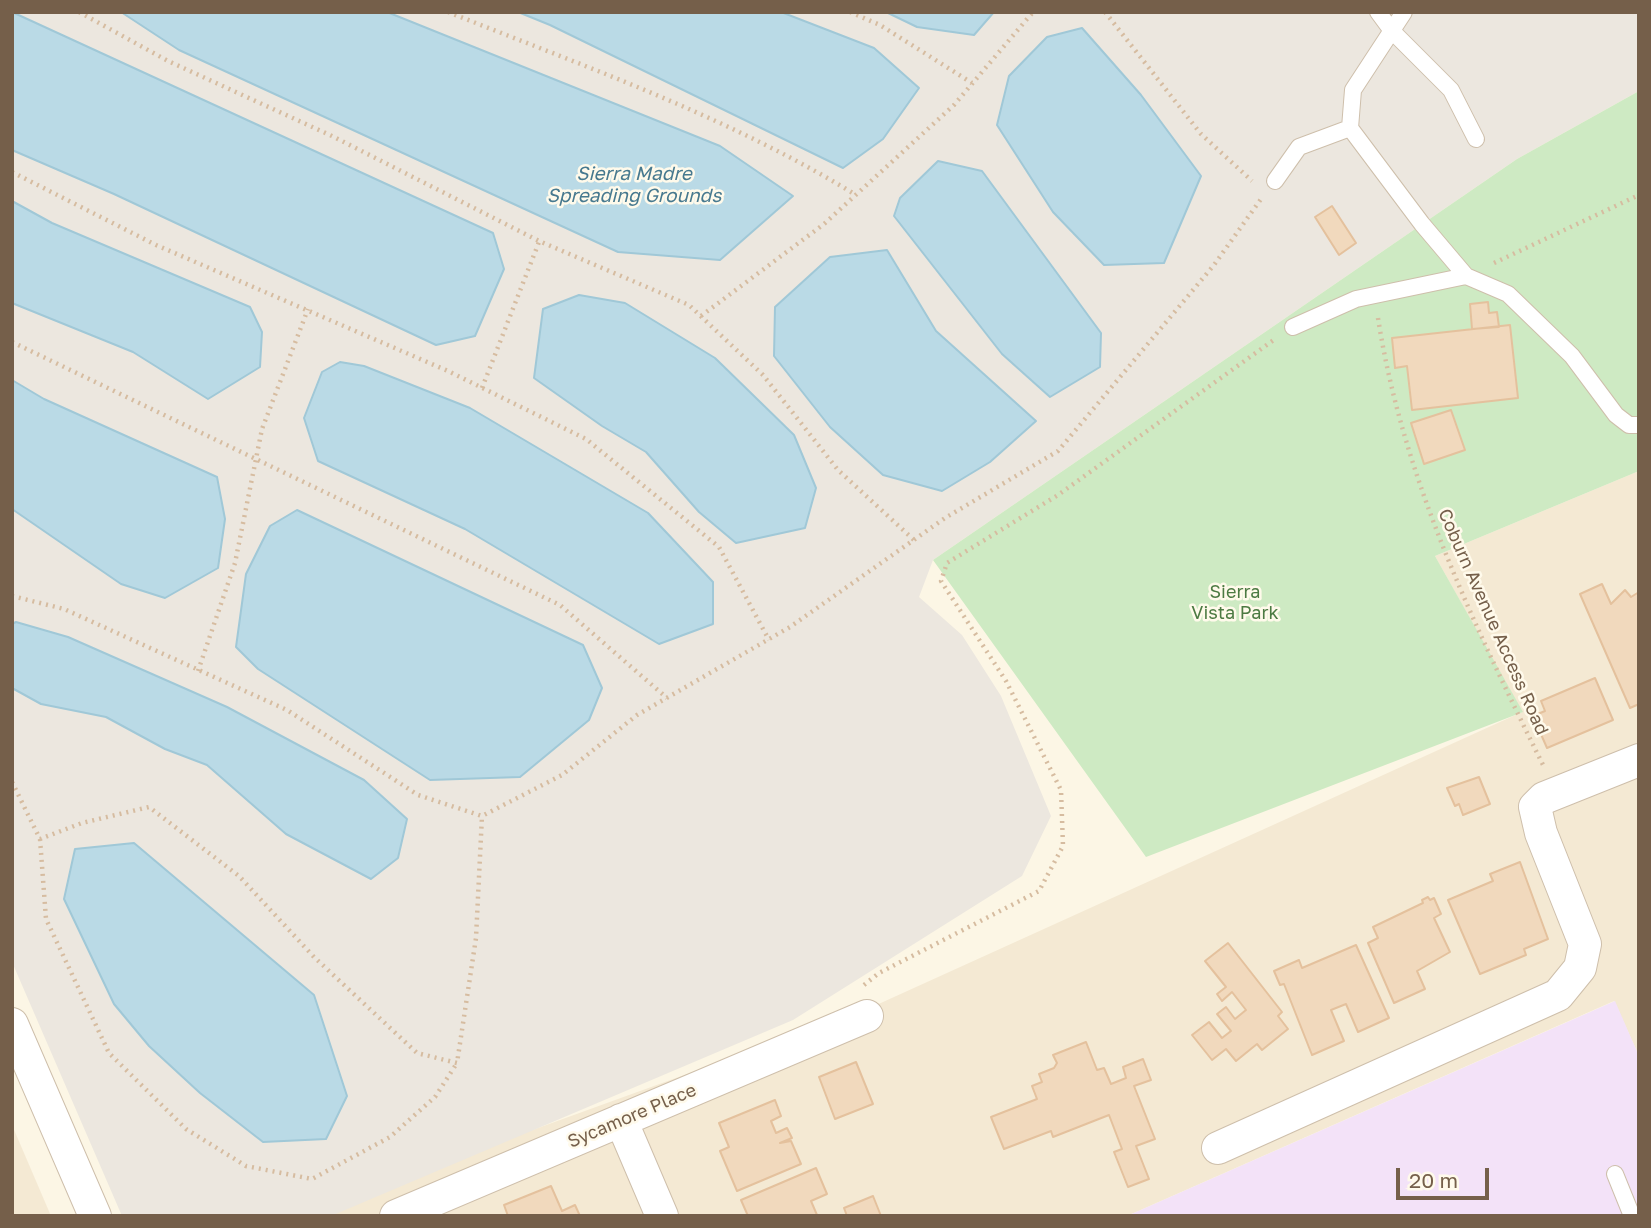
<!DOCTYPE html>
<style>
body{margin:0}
#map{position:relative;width:1651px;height:1228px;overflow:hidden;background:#fcf6e5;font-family:"Golos Text",sans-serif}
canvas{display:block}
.frame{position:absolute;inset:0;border:14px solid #755f4a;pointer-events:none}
.scale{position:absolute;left:1396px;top:1168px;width:93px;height:32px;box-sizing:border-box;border:4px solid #755f4a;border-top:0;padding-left:9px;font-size:21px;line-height:24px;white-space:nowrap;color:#755f4a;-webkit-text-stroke:5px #fffaeb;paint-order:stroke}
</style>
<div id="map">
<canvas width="1651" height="1228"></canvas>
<div class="frame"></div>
<div class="scale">20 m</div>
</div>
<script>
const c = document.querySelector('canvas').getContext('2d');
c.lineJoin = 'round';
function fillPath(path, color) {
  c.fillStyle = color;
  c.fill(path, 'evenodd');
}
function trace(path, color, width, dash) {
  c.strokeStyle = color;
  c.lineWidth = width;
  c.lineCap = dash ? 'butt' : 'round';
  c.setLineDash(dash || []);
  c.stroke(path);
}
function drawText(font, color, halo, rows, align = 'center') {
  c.font = font + ' "Golos Text",sans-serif';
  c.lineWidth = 5;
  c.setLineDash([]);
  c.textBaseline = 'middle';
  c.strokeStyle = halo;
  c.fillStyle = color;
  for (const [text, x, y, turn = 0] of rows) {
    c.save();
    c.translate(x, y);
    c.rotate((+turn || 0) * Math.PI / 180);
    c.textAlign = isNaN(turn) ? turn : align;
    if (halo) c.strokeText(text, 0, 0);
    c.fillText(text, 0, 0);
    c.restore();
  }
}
fillPath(new Path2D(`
 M 1639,471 L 1639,1056 L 1614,1001 L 1127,1216 L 295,1216 L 872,1007 L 1522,712 L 1435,556 Z
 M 12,1125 L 51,1216 L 12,1216 Z`), '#f4e9d3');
fillPath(new Path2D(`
 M 12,12 L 1639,12 L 1639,91 L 1517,159 L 933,560 L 919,597 L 962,635 L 1001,696 L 1051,816 L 1022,876 L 793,1020 L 331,1216 L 122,1216 L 12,962 Z`), '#ece7df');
fillPath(new Path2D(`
 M 1615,1001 L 1639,1056 L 1639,1216 L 1127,1216 Z`), '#f3e2f8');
fillPath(new Path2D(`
 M 1639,91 L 1639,471 L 1435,556 L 1523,712 L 1146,857 L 933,560 L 1517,159 Z`), '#ceeac3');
const water = new Path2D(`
 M 12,12 L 493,233 L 504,269 L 475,336 L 436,345 L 114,194 L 12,150 Z
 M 121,12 L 387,12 L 720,146 L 793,196 L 720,260 L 618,252 L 179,50 Z
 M 518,12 L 781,12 L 874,48 L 919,88 L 883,139 L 843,168 L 550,25 Z
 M 886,12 L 994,12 L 974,35 L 917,27 Z
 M 1082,28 L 1141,95 L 1201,176 L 1164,263 L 1104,265 L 1053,212 L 997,125 L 1009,76 L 1047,37 Z
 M 938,161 L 982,171 L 1101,333 L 1100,367 L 1050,397 L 1002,354 L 894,216 L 900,198 Z
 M 12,201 L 52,223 L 250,307 L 262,332 L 260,367 L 208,399 L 133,352 L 12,303 Z
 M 887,250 L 936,331 L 1036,421 L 990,462 L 942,491 L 883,475 L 830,427 L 774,356 L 775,307 L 830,257 Z
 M 579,295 L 625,303 L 715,358 L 794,435 L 816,488 L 805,528 L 736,543 L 699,512 L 646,452 L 602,426 L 534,378 L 543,309 Z
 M 340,362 L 364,366 L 470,408 L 648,513 L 713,582 L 713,624 L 659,644 L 465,529 L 318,461 L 304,418 L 322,372 Z
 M 12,380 L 44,399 L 217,477 L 225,519 L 218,568 L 165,598 L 121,584 L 12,509 Z
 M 297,510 L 583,645 L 602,688 L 589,720 L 520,777 L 430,780 L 258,669 L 236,647 L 246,574 L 270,526 Z
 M 16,622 L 68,637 L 227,707 L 364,780 L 407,819 L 398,858 L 371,879 L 286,834 L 207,765 L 165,749 L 106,717 L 41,704 L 12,688 L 12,624 Z
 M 134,843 L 314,995 L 347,1096 L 326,1139 L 263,1142 L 200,1093 L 149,1046 L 114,1004 L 64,899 L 75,849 Z`);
fillPath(water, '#badae6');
trace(water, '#a0c8d7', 2);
const building = new Path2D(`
 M 1332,206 L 1356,243 L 1339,255 L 1315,217 Z
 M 1488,302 L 1489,313 L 1497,312 L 1499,327 L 1472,329 L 1470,304 Z
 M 1510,325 L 1518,398 L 1412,410 L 1407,366 L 1395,368 L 1392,338 Z
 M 1451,410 L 1465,450 L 1424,464 L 1411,423 Z
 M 1602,584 L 1611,604 L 1625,590 L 1631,597 L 1639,592 L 1639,704 L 1630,708 L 1580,594 Z
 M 1595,678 L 1613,720 L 1547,748 L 1533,716 L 1545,711 L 1541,701 Z
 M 1479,777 L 1490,804 L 1463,815 L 1459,804 L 1455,806 L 1447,788 Z
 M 1520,862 L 1548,939 L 1524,949 L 1526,955 L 1480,974 L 1448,900 L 1493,881 L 1490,874 Z
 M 1428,897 L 1430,900 L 1434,898 L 1441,914 L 1434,918 L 1450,952 L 1417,971 L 1425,989 L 1394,1003 L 1368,943 L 1378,938 L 1373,927 L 1423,903 L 1422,900 Z
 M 1228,943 L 1282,1012 L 1278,1016 L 1288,1029 L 1262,1050 L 1257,1044 L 1236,1061 L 1226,1049 L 1212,1060 L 1192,1035 L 1209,1022 L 1222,1038 L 1231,1031 L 1217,1014 L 1226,1007 L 1235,1019 L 1246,1010 L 1232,992 L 1222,1001 L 1217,994 L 1226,987 L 1205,961 Z
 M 1356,945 L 1389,1018 L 1358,1032 L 1346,1004 L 1331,1010 L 1344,1041 L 1312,1055 L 1284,984 L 1280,985 L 1274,971 L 1299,960 L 1302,968 Z
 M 1086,1042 L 1097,1070 L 1104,1068 L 1111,1084 L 1126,1078 L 1123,1067 L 1143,1059 L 1151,1080 L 1134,1086 L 1155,1139 L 1136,1146 L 1149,1179 L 1128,1187 L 1114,1152 L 1122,1149 L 1109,1115 L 1053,1137 L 1051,1131 L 1004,1149 L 991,1117 L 1037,1099 L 1032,1086 L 1042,1082 L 1039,1074 L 1054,1068 L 1057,1063 L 1053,1055 Z
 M 856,1062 L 873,1104 L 835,1119 L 819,1077 Z
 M 775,1100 L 781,1116 L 771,1121 L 776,1133 L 787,1128 L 792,1138 L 780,1143 L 791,1141 L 801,1164 L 737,1191 L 720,1151 L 729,1147 L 719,1123 Z
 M 816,1168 L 827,1194 L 811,1201 L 817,1215 L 748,1216 L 741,1200 Z
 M 551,1186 L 562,1211 L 575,1205 L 580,1216 L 508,1216 L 504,1205 Z
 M 873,1196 L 881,1216 L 847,1216 L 844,1208 Z`);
fillPath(building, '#f1d9bd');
trace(building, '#e4c19d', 2);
const service = new Path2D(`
 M 1378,12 L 1392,31 L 1451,90 L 1476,139
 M 1404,12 L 1353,90 L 1350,128 L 1422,224 L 1466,276 L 1508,294 L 1572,356 L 1616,415 L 1629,425 L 1639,425
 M 1275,181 L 1299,147 L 1350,128
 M 1293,327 L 1356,299 L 1466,276
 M 1615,1174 L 1632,1216`);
const minor = new Path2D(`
 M 12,1024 L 95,1216
 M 621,1120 L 662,1216
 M 1218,1148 L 1558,995 L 1580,968 L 1585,944 L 1541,833 L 1535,807 L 1544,798 L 1639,760
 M 396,1216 L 867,1016`);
trace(service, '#cebfab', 18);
trace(minor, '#cebfab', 34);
trace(new Path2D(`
 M 79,12 L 168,61 L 332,136 L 539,241 L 689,305 L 763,375 L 838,470 L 914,540
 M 448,12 C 586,67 729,117 856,195
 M 850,12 L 880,25 L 972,83
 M 1105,12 L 1201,134 L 1252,181
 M 12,172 L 156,245 L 448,371 L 586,439 L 719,547 L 769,640
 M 1494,263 L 1639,195
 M 701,316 L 824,224 L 954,105 L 1033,12
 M 1378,318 C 1403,478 1473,623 1544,767
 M 12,342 L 560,605 L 667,698
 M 482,388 L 539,242
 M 12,596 L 64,609 L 287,710 L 418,795 L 482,816 L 562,775 L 637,715 L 790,627 L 945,518 L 1058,451 L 1214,265 L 1261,199
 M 198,671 L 235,563 L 262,429 L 308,309
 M 12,782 L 40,839 L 82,823 L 149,807 L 239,876 L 314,957 L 417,1053 L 457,1063 L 476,938 L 482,816
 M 40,839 L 46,919 L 109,1053 L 186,1129 L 246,1166 L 312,1179 L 390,1137 L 435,1097 L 457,1063
 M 864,985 L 879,973 L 1039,891 L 1063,846 L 1061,790 L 1006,681 L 941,581 L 947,563 L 1058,495 L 1275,339`), '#d6bca0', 4.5, [2, 5]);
trace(service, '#fff', 16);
trace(minor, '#fff', 32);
drawText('18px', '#4c7a42', '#fffaeb', [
 ["Sierra",1235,592],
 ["Vista Park",1235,613]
]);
drawText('18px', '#755f4a', '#fffaeb', [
 ["Coburn Avenue Access Road",1493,622,66],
 ["Sycamore Place",632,1116,-23]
]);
drawText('italic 19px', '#47798f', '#fffaeb', [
 ["Sierra Madre",634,174],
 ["Spreading Grounds",634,196]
]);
</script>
